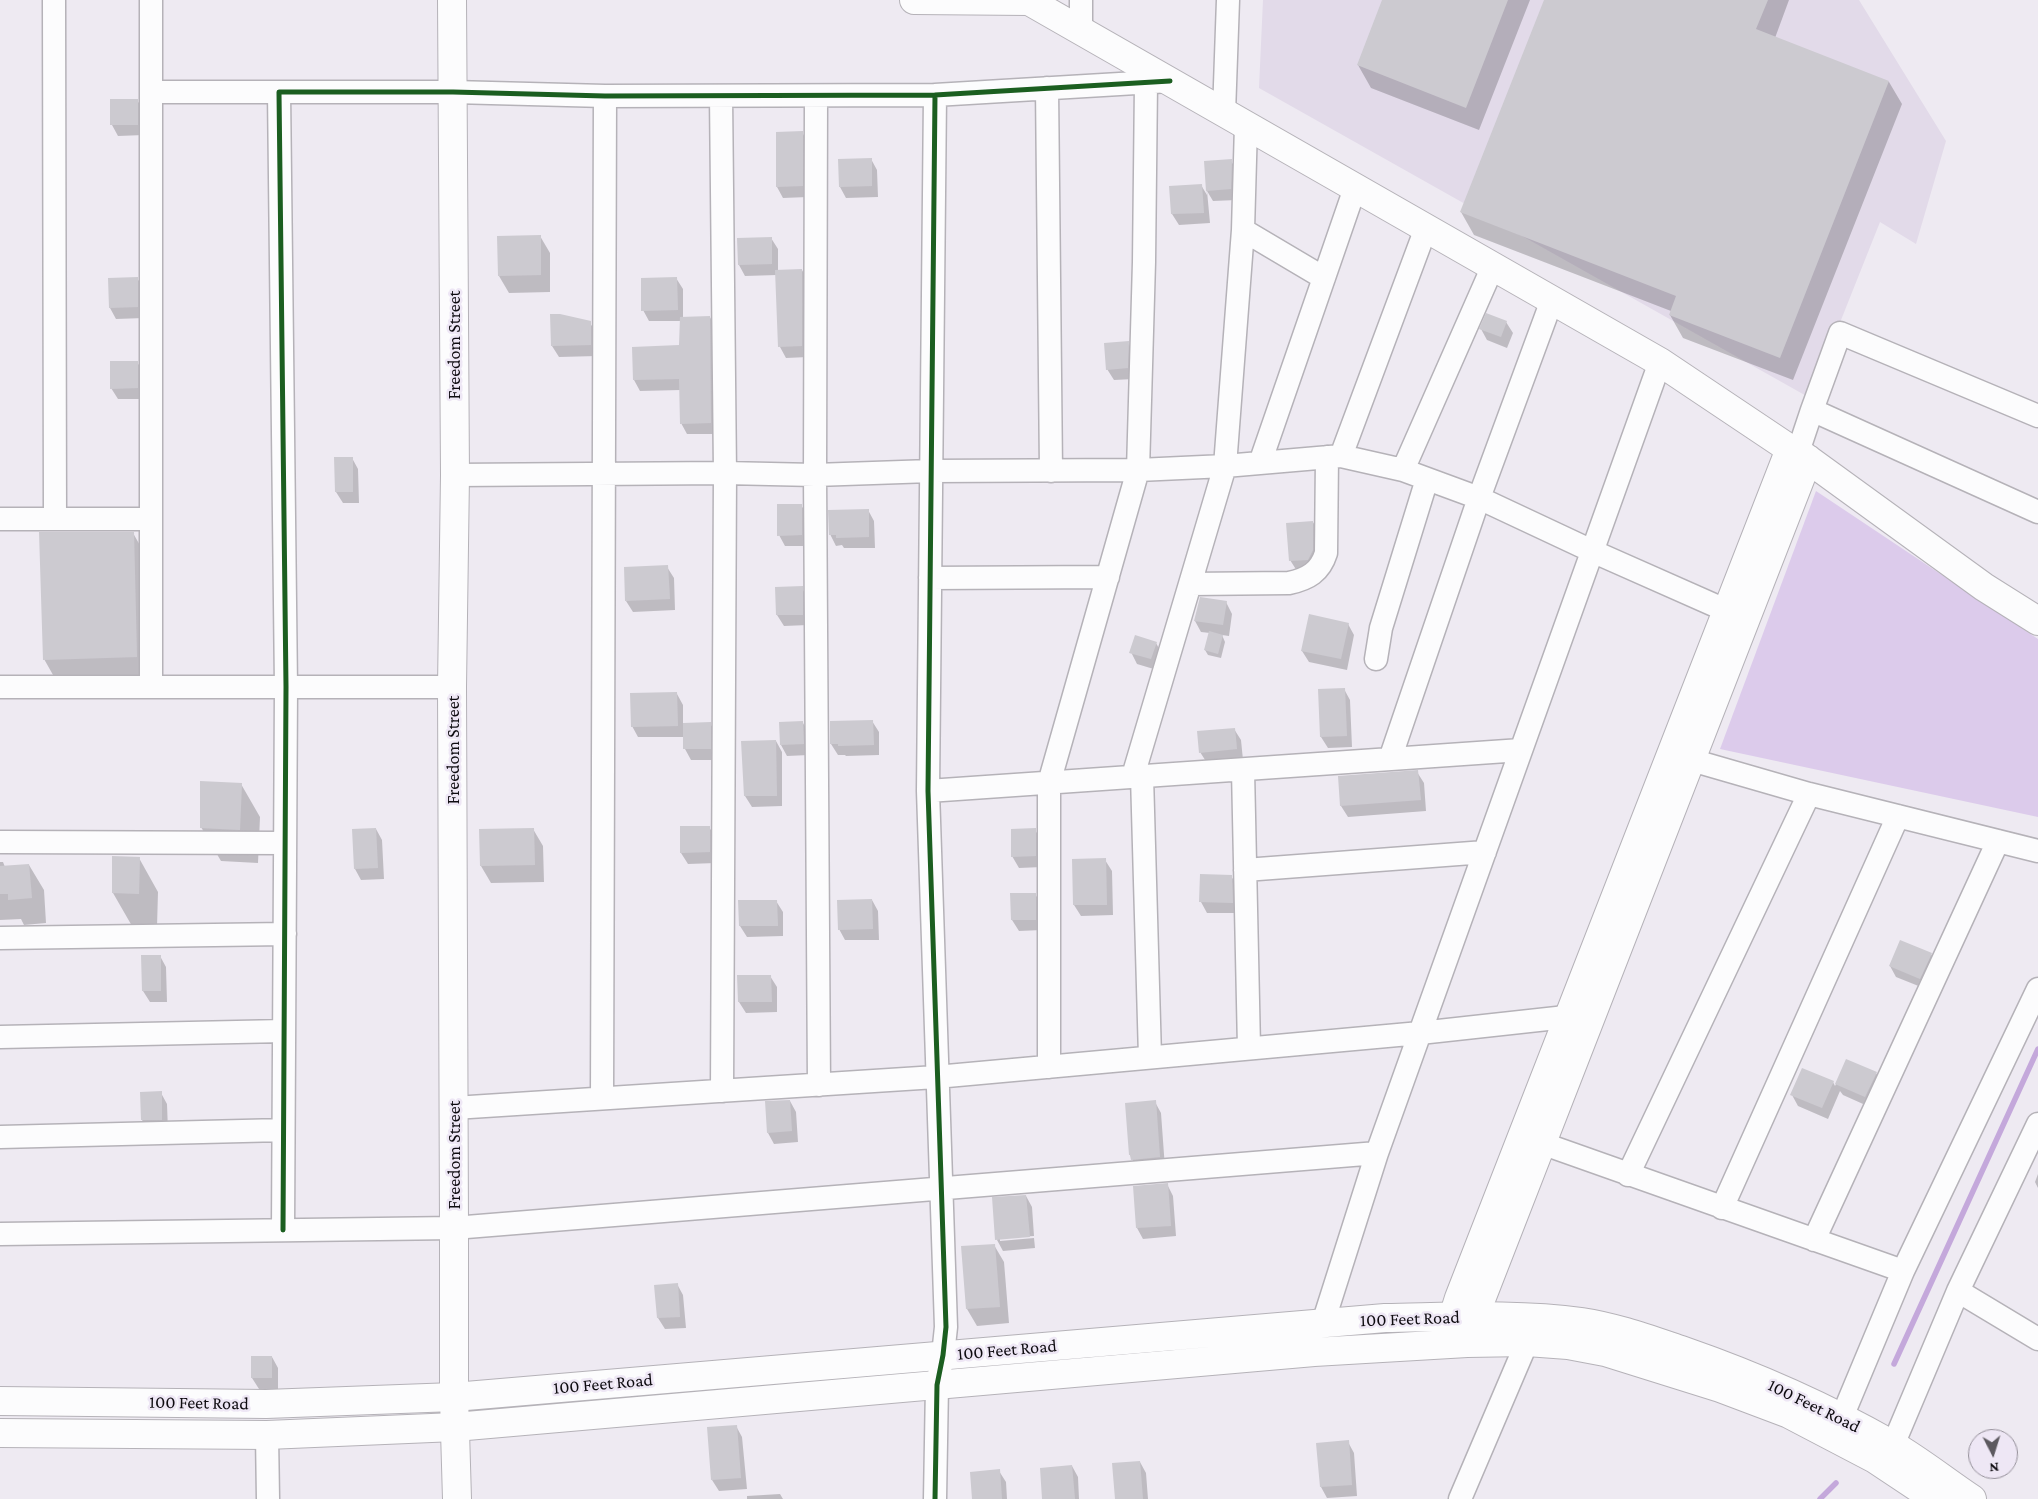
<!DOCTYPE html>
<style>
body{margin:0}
#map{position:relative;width:2038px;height:1499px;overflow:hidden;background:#eeeaf2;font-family:"Crimson Pro",serif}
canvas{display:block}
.north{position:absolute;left:1968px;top:1429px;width:50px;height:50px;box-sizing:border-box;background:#eee7f5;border:1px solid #948f99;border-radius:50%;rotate:175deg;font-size:14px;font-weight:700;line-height:20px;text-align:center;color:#0e0b10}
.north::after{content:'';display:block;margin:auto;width:18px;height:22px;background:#5c595f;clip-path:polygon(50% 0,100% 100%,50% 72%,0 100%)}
</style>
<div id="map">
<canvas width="2038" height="1499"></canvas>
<div class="north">N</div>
</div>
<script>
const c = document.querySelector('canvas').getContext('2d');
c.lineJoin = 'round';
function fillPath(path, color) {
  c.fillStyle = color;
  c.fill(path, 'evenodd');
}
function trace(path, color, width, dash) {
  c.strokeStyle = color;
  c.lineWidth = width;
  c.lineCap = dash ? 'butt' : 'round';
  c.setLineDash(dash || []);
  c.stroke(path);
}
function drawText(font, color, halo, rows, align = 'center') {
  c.font = font + ' "Crimson Pro",serif';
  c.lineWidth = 5;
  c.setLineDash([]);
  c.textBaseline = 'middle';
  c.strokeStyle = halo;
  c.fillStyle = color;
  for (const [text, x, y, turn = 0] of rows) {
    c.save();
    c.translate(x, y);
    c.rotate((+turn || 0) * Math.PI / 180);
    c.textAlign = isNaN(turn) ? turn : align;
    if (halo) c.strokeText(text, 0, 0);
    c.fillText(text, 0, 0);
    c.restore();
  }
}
fillPath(new Path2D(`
 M 1263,0 L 1859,0 L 1946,141 L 1916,244 L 1880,222 L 1810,398 L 1259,88 Z`), '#e2dae9');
fillPath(new Path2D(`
 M 1816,491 L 2038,639 L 2038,817 L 1720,749 Z`), '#dccbeb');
fillPath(new Path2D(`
 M 1384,0 L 1530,0 L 1479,130 L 1371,88 L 1358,65 Z
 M 1545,0 L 1789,0 L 1775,38 L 1889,82 L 1902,104 L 1793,380 L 1683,338 L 1670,315 L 1671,311 L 1474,235 L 1461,212 Z
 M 137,100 L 144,111 L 144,135 L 118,136 L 112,125 Z
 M 802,132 L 808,143 L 808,197 L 783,198 L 777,187 Z
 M 871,159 L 877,170 L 878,197 L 846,198 L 840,187 Z
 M 1231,161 L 1238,172 L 1237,200 L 1213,201 L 1207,191 L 1210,223 L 1179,225 L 1172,214 L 1170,187 L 1201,185 L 1207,195 L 1205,162 Z
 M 540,236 L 550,253 L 550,292 L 509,293 L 499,276 Z
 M 771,238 L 778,249 L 778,271 L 802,270 L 808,281 L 808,357 L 786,358 L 780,347 L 777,275 L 745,276 L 739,265 Z
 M 137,278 L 144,289 L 144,318 L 116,319 L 110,308 Z
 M 676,278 L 683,289 L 683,318 L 710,317 L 716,329 L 717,434 L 687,434 L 681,423 L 681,390 L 640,391 L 634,380 L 681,347 L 681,321 L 649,321 L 643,310 Z
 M 1506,322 L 1513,333 L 1507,348 L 1487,340 L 1481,329 Z
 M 590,323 L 597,334 L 597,356 L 559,357 L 552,346 Z
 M 1128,343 L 1134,354 L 1134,379 L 1114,380 L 1107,369 Z
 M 137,362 L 144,373 L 144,399 L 118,399 L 111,388 Z
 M 352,458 L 358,469 L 359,503 L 343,503 L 336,492 Z
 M 801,505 L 808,516 L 808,546 L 785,546 L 779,535 Z
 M 868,510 L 874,521 L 875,548 L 844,548 L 842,545 L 836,546 L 830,534 Z
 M 1313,522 L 1319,533 L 1319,562 L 1297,571 L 1290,560 Z
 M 133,533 L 146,556 L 150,679 L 57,682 L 44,659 Z
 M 667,567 L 674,578 L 675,610 L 633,612 L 626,601 Z
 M 802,588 L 808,599 L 808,625 L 784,626 L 777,615 Z
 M 1226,602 L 1232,614 L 1229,636 L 1222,635 L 1225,642 L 1221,658 L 1208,655 L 1205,650 L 1210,633 L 1201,632 L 1195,621 Z
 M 1348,624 L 1354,635 L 1347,670 L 1309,662 L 1302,651 Z
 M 1156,643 L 1162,654 L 1157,670 L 1137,664 L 1131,652 Z
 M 1344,689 L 1350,700 L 1352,747 L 1328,748 L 1321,737 Z
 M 677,694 L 683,705 L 683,724 L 710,723 L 716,734 L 716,760 L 691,760 L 685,749 L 684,737 L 638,737 L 632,726 Z
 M 872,721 L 879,732 L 879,755 L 846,756 L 845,755 L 838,755 L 831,744 Z
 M 803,723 L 809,734 L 809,755 L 787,756 L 781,745 Z
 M 1234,729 L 1241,740 L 1243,760 L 1207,763 L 1200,752 Z
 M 776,741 L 782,752 L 782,806 L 752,807 L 745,796 Z
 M 1417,772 L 1424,783 L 1426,811 L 1348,817 L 1341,806 L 1339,777 Z
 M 241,784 L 260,817 L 258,863 L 221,861 L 201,827 Z
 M 709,827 L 716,838 L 716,863 L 688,864 L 681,853 Z
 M 376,829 L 382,840 L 384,879 L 361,880 L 355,869 Z
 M 533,829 L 543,846 L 544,882 L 491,883 L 481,866 L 480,830 Z
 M 1035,830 L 1042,841 L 1042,867 L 1019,868 L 1012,856 Z
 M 139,858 L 158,892 L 157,927 L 132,926 L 113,893 Z
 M 1073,860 L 1105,860 L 1112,871 L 1113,915 L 1081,916 L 1074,905 Z
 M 0,862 L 3,862 L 5,867 L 29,865 L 44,890 L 46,923 L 24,925 L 21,919 L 0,920 Z
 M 1201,875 L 1231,876 L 1238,887 L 1238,913 L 1207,913 L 1201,902 Z
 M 1035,894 L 1042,905 L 1042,930 L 1019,931 L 1012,920 Z
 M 872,900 L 878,911 L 879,940 L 845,940 L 839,929 Z
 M 776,901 L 783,912 L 783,936 L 747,937 L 740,926 Z
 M 1931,954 L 1937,965 L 1926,989 L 1896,977 L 1890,966 Z
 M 143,956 L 160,956 L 166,967 L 167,1002 L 150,1002 L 143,991 Z
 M 770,976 L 777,987 L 777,1012 L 746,1013 L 739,1002 Z
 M 1847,1061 L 1876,1073 L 1882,1084 L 1872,1108 L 1843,1095 L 1840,1091 L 1828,1119 L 1798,1106 L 1792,1095 L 1833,1082 L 1835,1086 Z
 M 141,1093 L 161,1093 L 167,1104 L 168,1131 L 148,1131 L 142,1120 Z
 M 790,1101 L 796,1112 L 798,1142 L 774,1144 L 768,1133 Z
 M 1155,1102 L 1161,1113 L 1165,1168 L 1138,1170 L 1130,1155 Z
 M 2038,1174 L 2038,1188 L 2035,1182 Z
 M 1167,1184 L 1173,1196 L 1176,1236 L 1143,1239 L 1137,1228 Z
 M 1026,1196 L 1032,1207 L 1034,1236 L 1000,1238 L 1000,1241 L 1034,1238 L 1035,1248 L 1003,1251 L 997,1240 Z
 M 994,1245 L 1004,1262 L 1009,1323 L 977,1326 L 967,1309 Z
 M 677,1284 L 683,1295 L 686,1328 L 665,1329 L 658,1318 L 656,1286 Z
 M 272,1357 L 278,1368 L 278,1389 L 259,1389 L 252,1378 Z
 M 736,1426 L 742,1437 L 747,1489 L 719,1491 L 712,1480 Z
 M 1348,1442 L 1354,1453 L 1357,1496 L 1327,1498 L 1321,1487 Z
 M 1140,1462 L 1146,1473 L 1148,1499 L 1116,1499 Z
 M 1072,1466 L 1078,1477 L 1079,1499 L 1044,1499 Z
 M 999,1471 L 1006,1482 L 1007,1499 L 973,1499 Z
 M 780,1494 L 783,1499 L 747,1499 L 747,1496 Z`), '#0003');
trace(new Path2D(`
 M 1894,1364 L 2038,1049
 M 1820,1499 L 1836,1483`), '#c4a8db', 5.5);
fillPath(new Path2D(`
 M 1382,0 L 1508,0 L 1466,108 L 1357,65 Z
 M 1544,0 L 1768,0 L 1756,29 L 1889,81 L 1780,358 L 1669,315 L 1676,296 L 1460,212 Z
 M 110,99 L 138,99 L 138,125 L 110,125 Z
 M 803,131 L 803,186 L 776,187 L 776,132 Z
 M 872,158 L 872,186 L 839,187 L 838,159 Z
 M 1232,159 L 1231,189 L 1206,191 L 1204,161 Z
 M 1202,184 L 1204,213 L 1171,214 L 1169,186 Z
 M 541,235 L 541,275 L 498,276 L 497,236 Z
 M 772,237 L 772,264 L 738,265 L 737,238 Z
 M 802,269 L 802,346 L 778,347 L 775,270 Z
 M 138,277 L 138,307 L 109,308 L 108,278 Z
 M 677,277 L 678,310 L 641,311 L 641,278 Z
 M 1486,313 L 1507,321 L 1501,337 L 1479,329 Z
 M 550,314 L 560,314 L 591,321 L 591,345 L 551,346 Z
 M 710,316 L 711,423 L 680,424 L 679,379 L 633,380 L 632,347 L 679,345 L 680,317 Z
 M 1129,341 L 1128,368 L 1106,370 L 1104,343 Z
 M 110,361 L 138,361 L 138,388 L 110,389 Z
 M 334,457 L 353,457 L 353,492 L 335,492 Z
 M 777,504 L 802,504 L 802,535 L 777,536 Z
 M 869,509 L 869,537 L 836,538 L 836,535 L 829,535 L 828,510 Z
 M 1313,521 L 1313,550 L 1308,560 L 1289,561 L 1286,523 Z
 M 39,532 L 134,532 L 137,657 L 43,660 Z
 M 668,565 L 670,599 L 625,601 L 624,567 Z
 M 803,586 L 803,615 L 776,615 L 775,587 Z
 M 1200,597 L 1227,601 L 1223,625 L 1194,621 Z
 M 1309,614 L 1349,623 L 1341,659 L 1301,651 Z
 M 1209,631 L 1223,635 L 1218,654 L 1204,650 Z
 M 1135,635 L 1157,642 L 1151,659 L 1129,653 Z
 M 1345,688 L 1347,736 L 1320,737 L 1318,689 Z
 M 677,692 L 678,726 L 631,727 L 630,693 Z
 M 873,720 L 874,745 L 838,746 L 838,744 L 830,744 L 830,721 Z
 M 803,721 L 804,744 L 780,745 L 779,722 Z
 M 711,722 L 711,749 L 683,749 L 683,723 Z
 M 1235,728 L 1237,749 L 1199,753 L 1197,731 Z
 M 776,740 L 777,796 L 744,796 L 741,741 Z
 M 1418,770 L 1421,800 L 1340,806 L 1338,776 Z
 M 200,781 L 242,783 L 240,830 L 200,828 Z
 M 680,826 L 710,826 L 710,852 L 680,853 Z
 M 376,828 L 378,868 L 354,869 L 352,829 Z
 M 534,828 L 535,865 L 480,866 L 479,829 Z
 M 1036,828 L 1036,856 L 1011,857 L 1011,829 Z
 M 112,856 L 140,857 L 139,894 L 112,893 Z
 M 1106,858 L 1107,905 L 1073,905 L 1072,859 Z
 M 29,864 L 32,898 L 8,900 L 8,894 L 0,894 L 0,866 Z
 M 1200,874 L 1232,875 L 1233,903 L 1199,902 Z
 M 1010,893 L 1036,893 L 1036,920 L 1011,920 Z
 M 872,899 L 873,929 L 838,930 L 837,900 Z
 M 738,900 L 777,900 L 778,926 L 739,926 Z
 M 1900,940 L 1932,953 L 1920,979 L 1889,966 Z
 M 141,955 L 161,955 L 161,991 L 142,991 Z
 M 737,975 L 771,975 L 772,1002 L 738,1002 Z
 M 1846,1059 L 1877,1072 L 1865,1097 L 1835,1084 Z
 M 1802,1068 L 1834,1081 L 1822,1108 L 1790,1095 Z
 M 162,1091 L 162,1120 L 141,1120 L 140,1092 Z
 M 790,1100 L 792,1131 L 767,1133 L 765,1101 Z
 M 1156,1100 L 1160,1157 L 1131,1160 L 1130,1155 L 1129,1155 L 1125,1103 Z
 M 1168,1183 L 1171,1226 L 1136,1228 L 1133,1186 Z
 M 1026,1195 L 1030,1237 L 995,1240 L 992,1197 Z
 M 995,1244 L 1000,1307 L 966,1309 L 961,1246 Z
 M 678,1283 L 680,1317 L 657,1318 L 654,1285 Z
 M 251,1356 L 272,1356 L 272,1378 L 251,1378 Z
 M 737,1425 L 741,1478 L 711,1480 L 707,1427 Z
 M 1349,1440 L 1352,1485 L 1320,1487 L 1316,1443 Z
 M 1140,1461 L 1143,1499 L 1115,1499 L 1112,1463 Z
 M 1072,1465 L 1075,1499 L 1042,1499 L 1040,1468 Z
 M 1000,1469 L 1002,1499 L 972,1499 L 970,1472 Z`), '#cccad0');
const minor = new Path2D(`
 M 54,0 L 55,519
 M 1081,30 L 1081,0
 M 1047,88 L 1051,471
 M 152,92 L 279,92
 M 721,96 L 725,473 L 722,1091
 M 816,96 L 815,475 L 819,1085
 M 1224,113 L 1228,0
 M 1243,230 L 1324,278
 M 1812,410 L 1840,333 L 2038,416
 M 1798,452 L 1812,410 L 2038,512
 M 1341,456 L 1426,228
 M 1260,463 L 1355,188
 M 1403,470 L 1493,266
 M 455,475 L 725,473 L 815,475 L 931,471 L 1138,470 L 1225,466 L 1341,456 L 1403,470 L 1479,498 L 1592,551 L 1741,617
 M 0,519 L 151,519 L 151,0
 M 930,578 L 1108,577
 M 1190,584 L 1289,583 C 1308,579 1320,572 1326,553 L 1327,457
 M 1376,659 L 1381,628 L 1427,479
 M 0,687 L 452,687
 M 151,687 L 151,519
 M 1674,755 L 1809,794 L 2038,851
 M 1390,759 L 1479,498 L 1552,300
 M 1243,770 L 1249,1048
 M 1133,776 L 1225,466 L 1243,230 L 1246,125
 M 1142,776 L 1150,1057
 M 928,791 L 1521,750
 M 0,842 L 285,843
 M 1245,870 L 1485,852
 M 0,938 L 285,934
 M 0,1037 L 284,1031
 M 1049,1067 L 1049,783 L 1138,470 L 1144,262 L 1146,83
 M 602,1098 L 605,96
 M 454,1108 L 936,1077 L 1420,1033 L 1584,1015
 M 0,1137 L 283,1130
 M 1527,1138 L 1903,1271
 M 1628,1175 L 1809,794
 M 1722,1208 L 1898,816
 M 283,1230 L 286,687 L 279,92 L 453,92 L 605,96 L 935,95
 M 0,1234 L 454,1228 L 1377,1153
 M 1814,1240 L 1998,841
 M 1958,1291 L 2038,1339
 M 1323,1323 L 1377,1153 L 1660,362
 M 1842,1417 L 1903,1271 L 2038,989
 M 267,1435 L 268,1499
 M 1893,1445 L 1958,1291 L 2038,1124
 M 935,1499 L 937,1385 L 943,1355 L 946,1327 L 928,791 L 935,95 L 1170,81
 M 1460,1499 L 1527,1342`);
const tertiary = new Path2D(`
 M 452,0 L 455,475 L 452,687 L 454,1228 L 454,1397 L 457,1499
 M 914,0 L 1029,1 L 1660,362 L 1790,449 L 1798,452 L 1984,587 L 2038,621
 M 1451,1339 L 1453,1317 L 1459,1298 L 1790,449
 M 1471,1340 L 1480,1302 L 1808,459`);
const secondary = new Path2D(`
 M 0,1401 L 266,1404 L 454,1397 L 1385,1318 C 1450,1317 1517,1313 1582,1322 C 1616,1327 1651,1340 1684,1351 C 1756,1376 1824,1406 1891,1444 C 1919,1460 1945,1481 1972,1499
 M 0,1433 L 267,1435 L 455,1427 L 1314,1352 L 1467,1343 L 1527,1342 L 1568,1345 L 1605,1352 L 1720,1388 L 1789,1414 L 1875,1459 L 1935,1499`);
trace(minor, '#b5b2b8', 25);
trace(tertiary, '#b5b2b8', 30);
trace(secondary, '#b5b2b8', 30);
trace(minor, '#fcfcfd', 22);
trace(tertiary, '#fcfcfd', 28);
trace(secondary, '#fcfcfd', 28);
trace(new Path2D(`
 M 283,1230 L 286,687 L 279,92 L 453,92 L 605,96 L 935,95
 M 935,1499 L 937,1385 L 943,1355 L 946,1327 L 928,791 L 935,95 L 1170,81`), '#1b5e20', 5);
drawText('18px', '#0e0b10', '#eee7f5', [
 ["Freedom Street",454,345,-90],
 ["Freedom Street",453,750,-90],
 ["Freedom Street",454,1155,-90],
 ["100 Feet Road",1410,1319,-2],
 ["100 Feet Road",1007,1350,-5],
 ["100 Feet Road",603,1384,-5],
 ["100 Feet Road",199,1403,1],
 ["100 Feet Road",1814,1406,26]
]);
</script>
